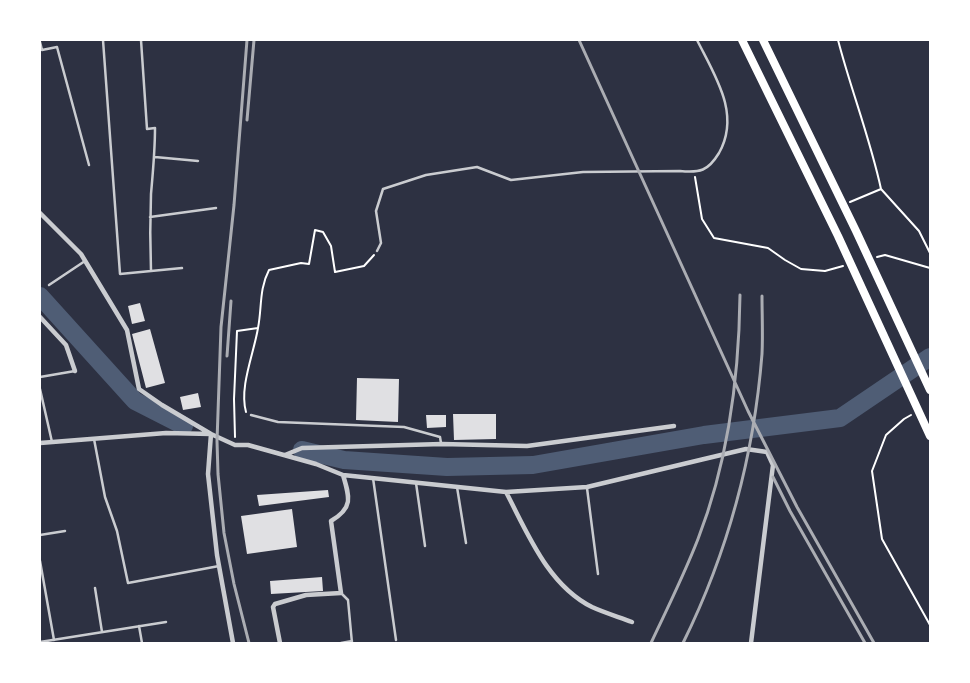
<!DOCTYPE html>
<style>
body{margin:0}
#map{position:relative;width:970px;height:683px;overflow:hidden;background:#2d3142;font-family:Lato,sans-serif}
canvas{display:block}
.frame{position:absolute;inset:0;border:41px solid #fff;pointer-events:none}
</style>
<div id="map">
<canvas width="970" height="683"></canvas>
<div class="frame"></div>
</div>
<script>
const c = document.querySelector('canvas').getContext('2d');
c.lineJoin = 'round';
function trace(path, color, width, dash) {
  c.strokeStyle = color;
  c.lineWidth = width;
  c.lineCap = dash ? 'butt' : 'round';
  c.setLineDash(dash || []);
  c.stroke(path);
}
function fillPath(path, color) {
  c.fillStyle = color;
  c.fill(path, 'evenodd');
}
trace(new Path2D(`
 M 40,296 L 135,401 L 184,426
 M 302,450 L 344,460 L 447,467 L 533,465 L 704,435 L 840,418 L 930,357`), '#4f5d75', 18);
fillPath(new Path2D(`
 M 140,303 L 145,321 L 132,324 L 128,306 Z
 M 150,329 L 165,383 L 146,388 L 132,334 Z
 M 357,378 L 399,379 L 398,422 L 356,420 Z
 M 198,393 L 201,407 L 183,410 L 180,397 Z
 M 453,414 L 496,414 L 496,439 L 454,440 Z
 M 426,415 L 446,415 L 446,427 L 427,428 Z
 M 328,490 L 329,497 L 259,506 L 257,495 Z
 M 292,509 L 297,547 L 247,554 L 241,516 Z
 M 322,577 L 323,591 L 271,594 L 270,581 Z`), '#e0e0e3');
trace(new Path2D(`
 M 838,40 C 851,90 870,138 881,189 L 850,202
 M 695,177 L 702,219 L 714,238 L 768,248 L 785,260 L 801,269 L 825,271 L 843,266
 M 881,189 L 919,231 L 930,253
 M 877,257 L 885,255 L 930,268
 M 246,412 C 239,387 254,353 258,328 C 262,308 259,289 269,270 L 301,263 L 309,264 L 315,230 L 323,232 L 331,246 L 335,272 L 364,266 L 374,255
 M 911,415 L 904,419 L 886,435 L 872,471 L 882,539 L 930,625
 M 235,437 L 234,399 L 237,331 L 258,328`), '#fff', 2);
trace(new Path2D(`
 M 103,40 L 120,274 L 182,268
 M 141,40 L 147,129 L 155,128 C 155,151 153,171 151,194 C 150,220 150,245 151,271
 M 40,42 L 42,50 L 57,47 L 89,165
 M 155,157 L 198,161
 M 150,217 L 216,208
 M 377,251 L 381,243 L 376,211 L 383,189 L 426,175 L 477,167 L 511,180 L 583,172 L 680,171 C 700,173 708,171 719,153 C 741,114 715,76 697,40
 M 49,285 L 85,261
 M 40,377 L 75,371
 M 40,389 L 52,442
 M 251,415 L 278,422 L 404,427 L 440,437 L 441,443
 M 94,439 L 105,497 L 117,531 L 128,583 L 219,566
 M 373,478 L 396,640
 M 416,483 L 425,546
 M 457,487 L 466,543
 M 587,488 L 598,574
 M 40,535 L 65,531
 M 40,561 L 54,640
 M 95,588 L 102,632
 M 341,593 L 348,600 L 352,643
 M 139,626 L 142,643
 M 40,642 L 166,622
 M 341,643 L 352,641`), '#caccd0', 2.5);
trace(new Path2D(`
 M 40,213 L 81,254 L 127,330 L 139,389 L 162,405 L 211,434 L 208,474 L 217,555 L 233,643
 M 40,317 L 66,345 L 75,371
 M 40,443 L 166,433 L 211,434 L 235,445 L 248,445 L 316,464 L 343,475 L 506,492 L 587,487 L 746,449 L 767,452 L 773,465 L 751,643
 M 285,455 L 302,448 L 442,444 L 527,446 L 674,426
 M 506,492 C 528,534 548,585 592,607 C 605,613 619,617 632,622
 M 280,643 L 273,607 L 275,604 L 306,595 L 341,593 L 331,521 C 353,508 350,498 343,475`), '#caccd0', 4.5);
trace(new Path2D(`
 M 742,40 L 838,236 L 930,436
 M 763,40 L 856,231 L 930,390`), '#fff', 8);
trace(new Path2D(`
 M 247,40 L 234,205 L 221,327 L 217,441 L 218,474 L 224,533 L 234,584 L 249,643
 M 579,40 L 748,411 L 797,507 L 874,643
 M 247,120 L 254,40
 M 227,356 L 231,301
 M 773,477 L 790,511 L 865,643
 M 651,643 C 667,609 684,575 698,539 C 728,462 739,377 740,295
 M 683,643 C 728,552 754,455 762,354 C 763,335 762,315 762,296`), '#abadb3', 3);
</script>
